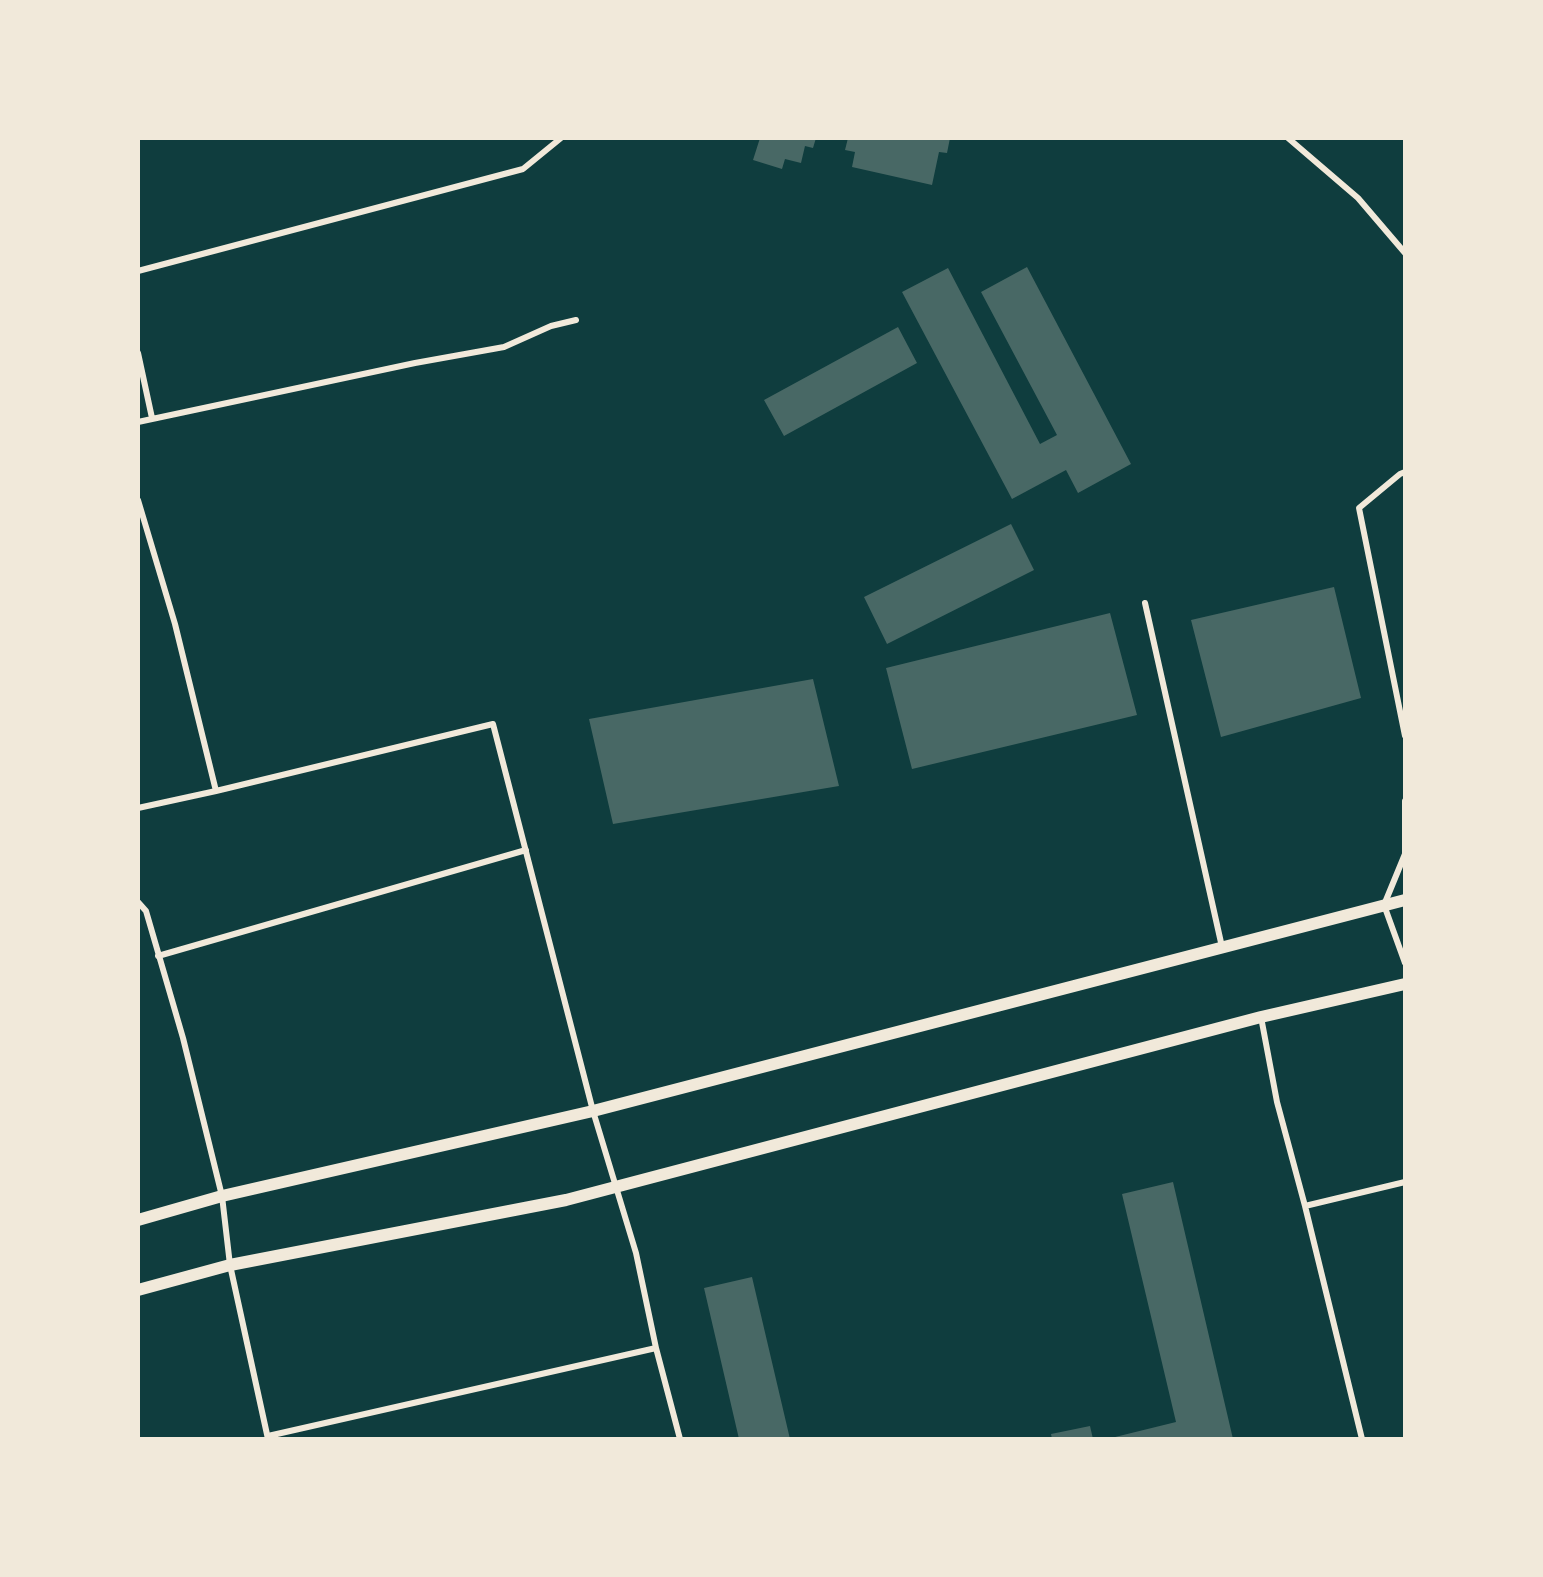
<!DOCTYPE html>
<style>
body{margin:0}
#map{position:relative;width:1543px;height:1577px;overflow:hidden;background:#0f3d3e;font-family:"IBM Plex Sans",sans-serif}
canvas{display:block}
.frame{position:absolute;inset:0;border:140px solid #f1e9da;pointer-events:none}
</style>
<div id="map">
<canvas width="1543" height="1577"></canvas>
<div class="frame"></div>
</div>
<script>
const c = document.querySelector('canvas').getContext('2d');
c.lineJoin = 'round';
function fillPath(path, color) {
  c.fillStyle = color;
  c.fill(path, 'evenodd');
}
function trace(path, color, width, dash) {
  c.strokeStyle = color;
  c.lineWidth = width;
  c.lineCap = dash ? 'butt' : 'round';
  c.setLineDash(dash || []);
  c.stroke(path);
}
fillPath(new Path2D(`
 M 760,138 L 816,138 L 813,148 L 805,146 L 801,163 L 785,159 L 782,169 L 753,160 Z
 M 848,138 L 950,138 L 947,153 L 939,152 L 932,185 L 852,167 L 855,152 L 845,150 Z
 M 1027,267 L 1131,464 L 1078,493 L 1066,470 L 1012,499 L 902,292 L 948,268 L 1040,444 L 1057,435 L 981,292 Z
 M 898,327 L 917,363 L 784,436 L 764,400 Z
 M 1011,524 L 1034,570 L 887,644 L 864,597 Z
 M 1334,587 L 1361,698 L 1221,737 L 1191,620 Z
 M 1110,613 L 1137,715 L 912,769 L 886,668 Z
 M 813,679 L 839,786 L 613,824 L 589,719 Z
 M 1173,1182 L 1233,1439 L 1107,1439 L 1176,1422 L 1122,1194 Z
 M 752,1277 L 790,1439 L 739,1439 L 704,1288 Z
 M 1090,1426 L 1093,1439 L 1052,1439 L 1051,1434 Z`), '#486865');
trace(new Path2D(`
 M 1288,138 L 1358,198 L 1405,253
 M 138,271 L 523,169 L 561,138
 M 138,353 L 152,418
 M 138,422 L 415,363 L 504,347 L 551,326 L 576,320
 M 1405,472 L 1400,474 L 1359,508 L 1405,736
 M 138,500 L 175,624 L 216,791
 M 1145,603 L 1222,947
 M 1405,801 L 1405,854 L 1384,905 L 1405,963
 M 138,808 L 216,791 L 493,724 L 593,1111 L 636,1253 L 656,1348 L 680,1439
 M 138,902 L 146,911 L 183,1038 L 222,1196 L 230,1265 L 268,1439
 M 158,956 L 526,850
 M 1261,1017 L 1277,1102 L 1305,1206 L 1362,1439
 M 1305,1206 L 1405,1182
 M 268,1436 L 656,1348`), '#f1e9da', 6);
trace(new Path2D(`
 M 138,1220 L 222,1196 L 593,1111 L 1405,900
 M 138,1290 L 230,1265 L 566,1200 L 1261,1017 L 1405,984`), '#f1e9da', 12);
</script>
